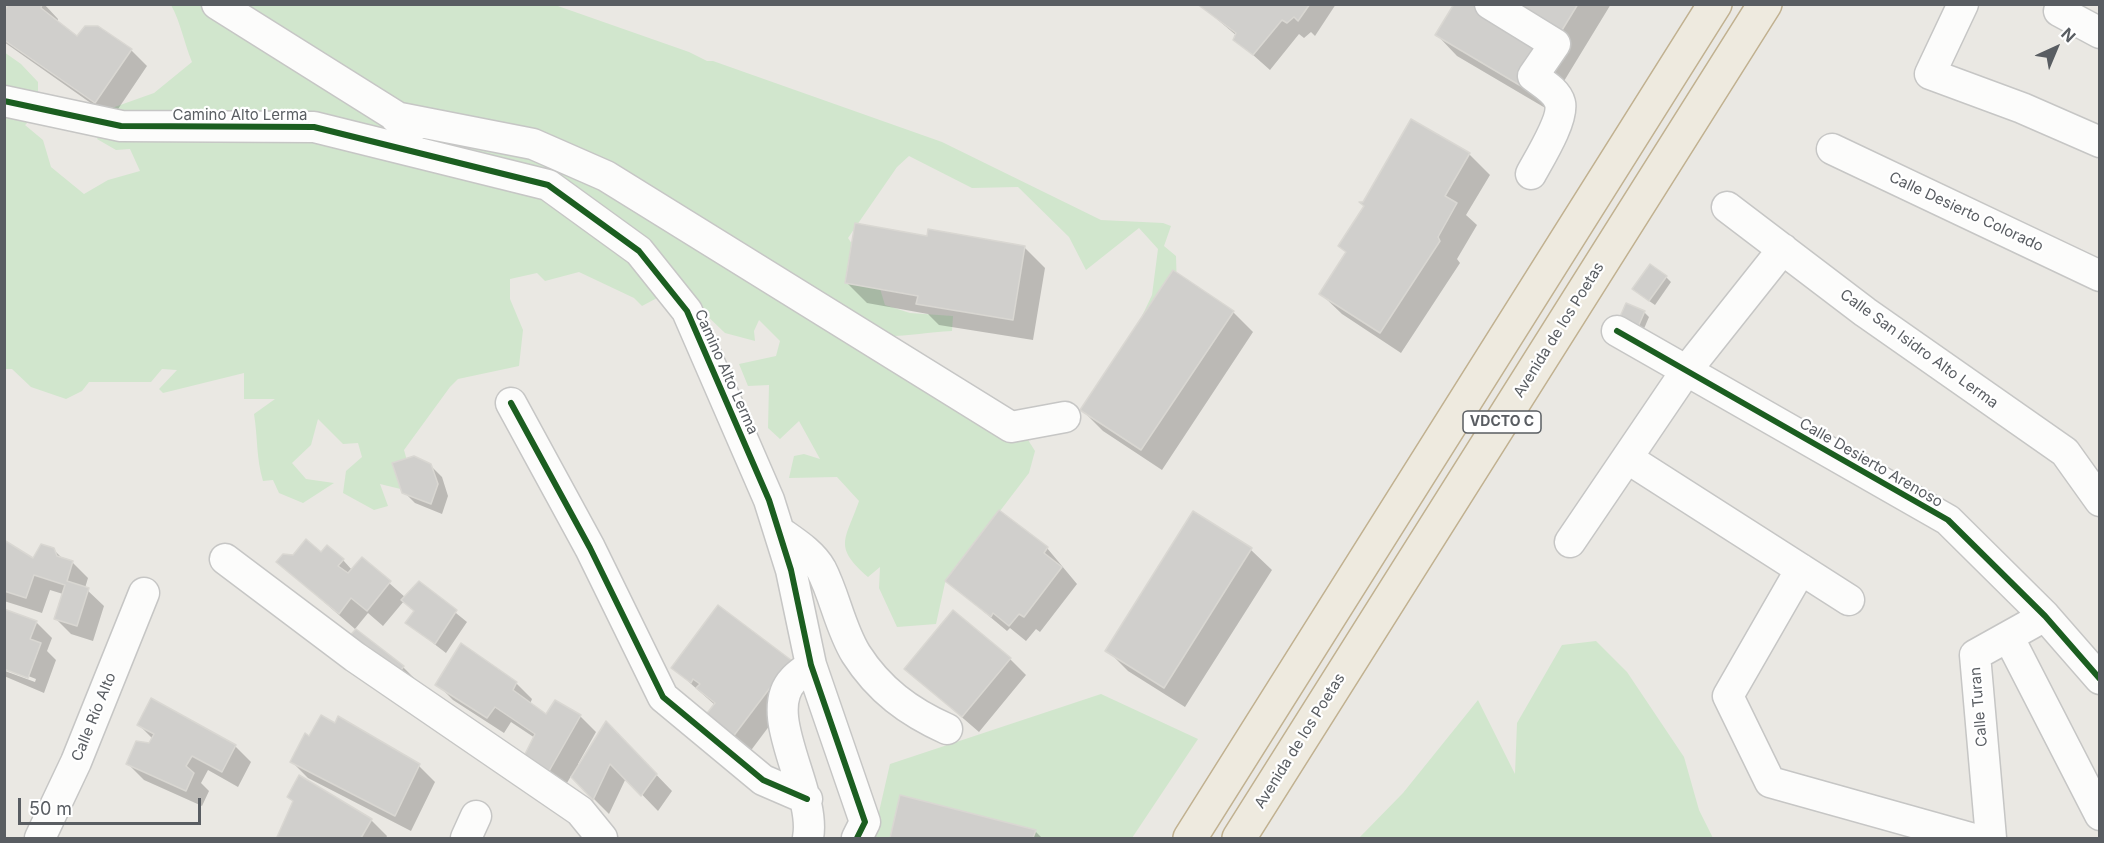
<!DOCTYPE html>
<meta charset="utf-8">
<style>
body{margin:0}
#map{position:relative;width:2104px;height:843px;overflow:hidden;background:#eae8e3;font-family:Inter,sans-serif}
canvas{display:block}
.frame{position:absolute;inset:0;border:6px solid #595d62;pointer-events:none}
.north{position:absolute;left:2026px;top:18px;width:60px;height:60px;-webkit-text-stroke:4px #fff;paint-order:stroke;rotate:44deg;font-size:16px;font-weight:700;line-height:24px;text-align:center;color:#595d62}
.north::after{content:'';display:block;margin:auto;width:21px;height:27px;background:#595d62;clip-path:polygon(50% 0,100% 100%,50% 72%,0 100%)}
.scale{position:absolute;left:18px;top:798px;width:183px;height:27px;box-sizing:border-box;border:3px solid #595d62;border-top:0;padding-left:8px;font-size:18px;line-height:21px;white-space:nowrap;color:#595d62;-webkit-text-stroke:4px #fff;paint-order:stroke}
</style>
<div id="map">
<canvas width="2104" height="843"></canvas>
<div class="frame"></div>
<div class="north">N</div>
<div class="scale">50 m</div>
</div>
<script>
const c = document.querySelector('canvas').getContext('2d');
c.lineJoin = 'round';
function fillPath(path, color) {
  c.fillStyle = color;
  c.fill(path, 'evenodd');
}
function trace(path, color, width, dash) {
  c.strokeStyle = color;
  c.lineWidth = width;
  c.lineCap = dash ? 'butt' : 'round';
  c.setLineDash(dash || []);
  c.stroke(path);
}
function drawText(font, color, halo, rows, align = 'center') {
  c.font = font + ' Inter,sans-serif';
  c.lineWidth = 4.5;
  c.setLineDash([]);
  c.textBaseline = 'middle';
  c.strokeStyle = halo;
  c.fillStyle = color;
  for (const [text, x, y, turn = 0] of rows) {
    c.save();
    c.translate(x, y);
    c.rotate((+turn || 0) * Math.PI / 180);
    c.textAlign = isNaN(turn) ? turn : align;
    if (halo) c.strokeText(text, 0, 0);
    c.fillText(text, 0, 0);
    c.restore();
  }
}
fillPath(new Path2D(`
 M 171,5 L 555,5 L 689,52 L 707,61 L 713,61 L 942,142 L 1101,220 L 1163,223 L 1171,226 L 1164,246 L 1176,256 L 1177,290 L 1148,329 L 1142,316 L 1152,295 L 1158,249 L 1139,228 L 1086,270 L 1069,237 L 1018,187 L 972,188 L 909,156 L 897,167 L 848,238 L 878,282 L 885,305 L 910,313 L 953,316 L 952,331 C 927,332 905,337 880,336 L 1018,424 L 1035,451 L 1029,473 L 945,583 L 936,624 L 897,627 L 879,588 L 880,567 L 868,577 C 833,546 845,541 859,501 L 837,477 L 789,478 L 794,456 L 804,454 L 820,459 L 799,421 L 780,439 L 768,428 L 769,385 L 748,386 L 739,364 L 776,356 L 780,341 L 759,320 L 754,331 L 755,341 L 725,333 L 700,309 L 677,310 L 657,298 L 642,306 L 634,298 L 579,272 L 545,281 L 537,273 L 510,279 L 510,299 L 523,330 L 519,366 L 458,379 L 450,387 L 404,450 L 413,482 L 413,492 L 380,484 L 388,506 L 374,510 L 343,493 L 346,471 L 362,457 L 358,443 L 343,444 L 318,419 L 311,445 L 292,463 L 306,479 L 334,483 L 303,503 L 279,493 L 273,480 L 263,481 C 256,457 258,439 254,414 L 275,399 L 244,399 L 244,373 L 163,393 L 159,389 L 177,370 L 162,369 L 151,382 L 89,382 L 82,391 L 66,399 L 31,387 L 12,369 L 5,369 L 4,52 L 21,64 L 38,82 L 38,113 L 25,125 L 43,140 L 51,167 L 84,194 L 108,180 L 140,171 L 130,149 L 116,150 L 97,139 L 109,109 L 154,93 L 192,62 C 184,43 181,23 171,5 Z
 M 1596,641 L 1627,672 L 1684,757 L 1699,810 L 1713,838 L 1359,838 L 1403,793 L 1478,700 L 1515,774 L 1517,723 L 1562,645 Z
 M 1101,694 L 1198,739 L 1132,838 L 873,838 L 890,764 Z`), '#d1e6cd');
fillPath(new Path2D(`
 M 11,4 L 44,4 L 58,19 L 57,23 L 77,38 L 98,27 L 131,50 L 147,66 L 112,118 L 4,42 L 4,13 Z
 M 1199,4 L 1336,4 L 1315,36 L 1311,32 L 1304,38 L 1299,34 L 1270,70 L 1235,39 L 1237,36 Z
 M 1456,4 L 1611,4 L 1547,109 L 1457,56 L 1437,35 Z
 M 1469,154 L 1490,175 L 1466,215 L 1477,225 L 1457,259 L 1460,263 L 1401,353 L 1342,314 L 1321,294 L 1347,253 L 1340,246 Z
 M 928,237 L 1024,247 L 1045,268 L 1033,340 L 939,325 L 928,314 L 867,303 L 847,283 Z
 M 1666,277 L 1671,282 L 1655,305 L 1639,294 Z
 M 1233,312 L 1253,332 L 1162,470 L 1103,431 L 1082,410 Z
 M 1644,312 L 1649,317 L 1643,331 L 1626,324 Z
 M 430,465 L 442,477 L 448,496 L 442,514 L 415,503 L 404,492 Z
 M 1000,512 L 1047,548 L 1077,584 L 1040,632 L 1036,629 L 1026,641 L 1010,628 L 1007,631 L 947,581 Z
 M 4,543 L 33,560 L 54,550 L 63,559 L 72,562 L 88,578 L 85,588 L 104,606 L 93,641 L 71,634 L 55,618 L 63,594 L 50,590 L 42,613 L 4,601 Z
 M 1251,550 L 1272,570 L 1185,707 L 1128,671 L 1107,650 Z
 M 321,554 L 343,560 L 352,570 L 362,559 L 406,598 L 419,583 L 467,622 L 446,653 L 407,623 L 415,612 L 404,601 L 383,626 L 368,613 L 355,629 L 278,562 Z
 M 4,611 L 36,622 L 52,638 L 47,651 L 56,660 L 44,693 L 4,676 ZM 5,667 L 36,679 L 35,682 L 5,671 Z
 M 351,659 L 403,667 L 414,678 L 402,695 Z
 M 1010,659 L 1026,675 L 979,732 L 906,669 Z
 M 790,661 L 806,677 L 746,757 L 715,705 L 673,668 Z
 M 516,683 L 532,699 L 530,704 L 546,716 L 580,716 L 596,732 L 578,764 L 580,765 L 622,739 L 672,791 L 658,811 L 626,778 L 609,814 L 571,776 L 560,795 L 538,780 L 535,738 L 511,722 L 504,733 L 453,700 L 437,684 Z
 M 151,700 L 235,746 L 251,762 L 238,787 L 208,770 L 201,783 L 209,791 L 202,806 L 144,780 L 128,764 L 153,739 L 138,724 Z
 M 292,762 L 419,766 L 435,782 L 411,831 L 308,778 Z
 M 901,797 L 1035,831 L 1042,838 L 891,838 Z
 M 371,820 L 387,836 L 386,838 L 281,838 L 279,836 Z`), '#0003');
const building = new Path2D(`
 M 9,4 L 42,4 L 41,8 L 77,36 L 85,26 L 98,26 L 132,49 L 95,103 L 4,40 L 4,11 Z
 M 1197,4 L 1310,4 L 1298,21 L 1294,17 L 1287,23 L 1282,20 L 1253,55 L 1233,40 L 1236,33 Z
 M 1454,4 L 1578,4 L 1526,89 L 1435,35 Z
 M 1411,119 L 1470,153 L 1445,196 L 1457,203 L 1438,237 L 1440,241 L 1380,333 L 1319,294 L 1346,252 L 1338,246 L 1364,206 L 1359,202 L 1363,202 Z
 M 855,223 L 927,236 L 928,229 L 1025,246 L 1013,320 L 916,304 L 918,296 L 845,283 Z
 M 1650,264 L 1667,276 L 1649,301 L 1632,289 Z
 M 1173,270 L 1234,311 L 1141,450 L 1080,410 Z
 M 1626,303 L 1645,311 L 1638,327 L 1619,319 Z
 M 414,456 L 431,464 L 438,484 L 431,504 L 402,493 L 392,463 Z
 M 999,510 L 1048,547 L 1044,553 L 1062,567 L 1024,617 L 1019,614 L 1009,626 L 993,613 L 991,617 L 945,581 Z
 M 1193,511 L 1252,548 L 1164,688 L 1105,651 Z
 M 306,539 L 321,552 L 327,545 L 344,559 L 338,566 L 348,573 L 362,557 L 391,581 L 367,611 L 351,598 L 339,614 L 276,562 L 283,554 L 293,555 Z
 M 4,540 L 33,558 L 41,544 L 54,548 L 57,556 L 73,561 L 67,581 L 89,588 L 77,626 L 54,619 L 65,585 L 34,575 L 26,598 L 4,591 Z
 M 419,581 L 457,610 L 435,644 L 405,623 L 414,611 L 401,600 Z
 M 718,605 L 791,660 L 729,742 L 701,721 L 715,703 L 696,688 L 700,684 L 693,679 L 691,683 L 671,668 Z
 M 4,609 L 37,621 L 30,639 L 41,643 L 28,678 L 4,669 Z
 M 953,610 L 1011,658 L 962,717 L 904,669 Z
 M 356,629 L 404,666 L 390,685 L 338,648 Z
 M 461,643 L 517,682 L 513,690 L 546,714 L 555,700 L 581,715 L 544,780 L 520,764 L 535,734 L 495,707 L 487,718 L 435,685 Z
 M 151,698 L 236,745 L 222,772 L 192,756 L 186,766 L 194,773 L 186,791 L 126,764 L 136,741 L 149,743 L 154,734 L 137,725 Z
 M 321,715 L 335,723 L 338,716 L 420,764 L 395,816 L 290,762 L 305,733 L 309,736 Z
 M 606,721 L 657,774 L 641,796 L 610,764 L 593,800 L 571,777 Z
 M 299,775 L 372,819 L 361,838 L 277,837 L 293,801 L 287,797 Z
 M 900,795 L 1036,830 L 1033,838 L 890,838 Z`);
fillPath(building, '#d0cfcc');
trace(building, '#d9d7d2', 1.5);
const minor = new Path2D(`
 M 217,4 L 413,127
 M 1490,4 L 1555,44 L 1533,76 C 1542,83 1557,91 1560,103 C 1564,119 1539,159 1531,174
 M 1963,4 L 1930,74 L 2022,108 L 2100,142
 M 2059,11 L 2100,33
 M 4,101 L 121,126 L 314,127 L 548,185 L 639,251 L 687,311 L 769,500 L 791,570 L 811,665 L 865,822 L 857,838
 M 395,117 L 533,144 L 606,176 L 1011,427 L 1065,417
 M 1832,149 L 2100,276
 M 1727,207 L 1865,312 L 2065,452 L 2100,501
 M 1617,331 L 1948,520 L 2045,616 L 2100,679
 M 511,403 L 590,548 L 663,697 L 763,780 L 807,799
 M 1627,458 L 1849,600
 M 780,532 C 794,542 812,553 821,569 C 835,596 840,628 856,654 C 879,690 909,712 947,729
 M 1570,542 L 1686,371 L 1783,249
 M 225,559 L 355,657 L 580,811 L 602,838
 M 1801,569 L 1728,696 L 1770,782 L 1970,838
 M 2009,638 L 2100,815
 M 40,838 L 76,762 L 144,593
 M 466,838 L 476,816
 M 808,838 C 817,791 760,715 793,680 C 798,674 805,670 811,665
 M 1991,838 L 1975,655 L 2045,616`);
const highway = new Path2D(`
 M 1190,838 L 1715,4
 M 1239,838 L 1765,4`);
trace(minor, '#c6c6c5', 33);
trace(highway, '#c1b190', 36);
trace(minor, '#fcfcfb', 30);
trace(highway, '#eeeadf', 33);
trace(new Path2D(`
 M 4,101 L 121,126 L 314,127 L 548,185 L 639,251 L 687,311 L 769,500 L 791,570 L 811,665 L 865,822 L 857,838
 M 1617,331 L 1948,520 L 2045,616 L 2100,679
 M 511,403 L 590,548 L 663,697 L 763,780 L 807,799`), '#1b5e20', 6);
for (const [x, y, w] of [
 [1502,422,78]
]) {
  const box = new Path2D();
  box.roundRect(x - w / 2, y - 11, w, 22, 4.5);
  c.fillStyle = '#fff';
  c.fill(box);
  trace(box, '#595d62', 1.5);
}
drawText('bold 14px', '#595d62', null, [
 ["VDCTO C",1502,422]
]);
drawText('15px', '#595d62', '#fff', [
 ["Camino Alto Lerma",240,115],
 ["Calle Desierto Colorado",1966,212,25],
 ["Avenida de los Poetas",1559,330,-58],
 ["Calle San Isidro Alto Lerma",1919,349,36],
 ["Camino Alto Lerma",726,372,66],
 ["Calle Desierto Arenoso",1871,463,30],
 ["Calle Turan",1979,707,-95],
 ["Calle Río Alto",94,717,-68],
 ["Avenida de los Poetas",1300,741,-58]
]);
</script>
